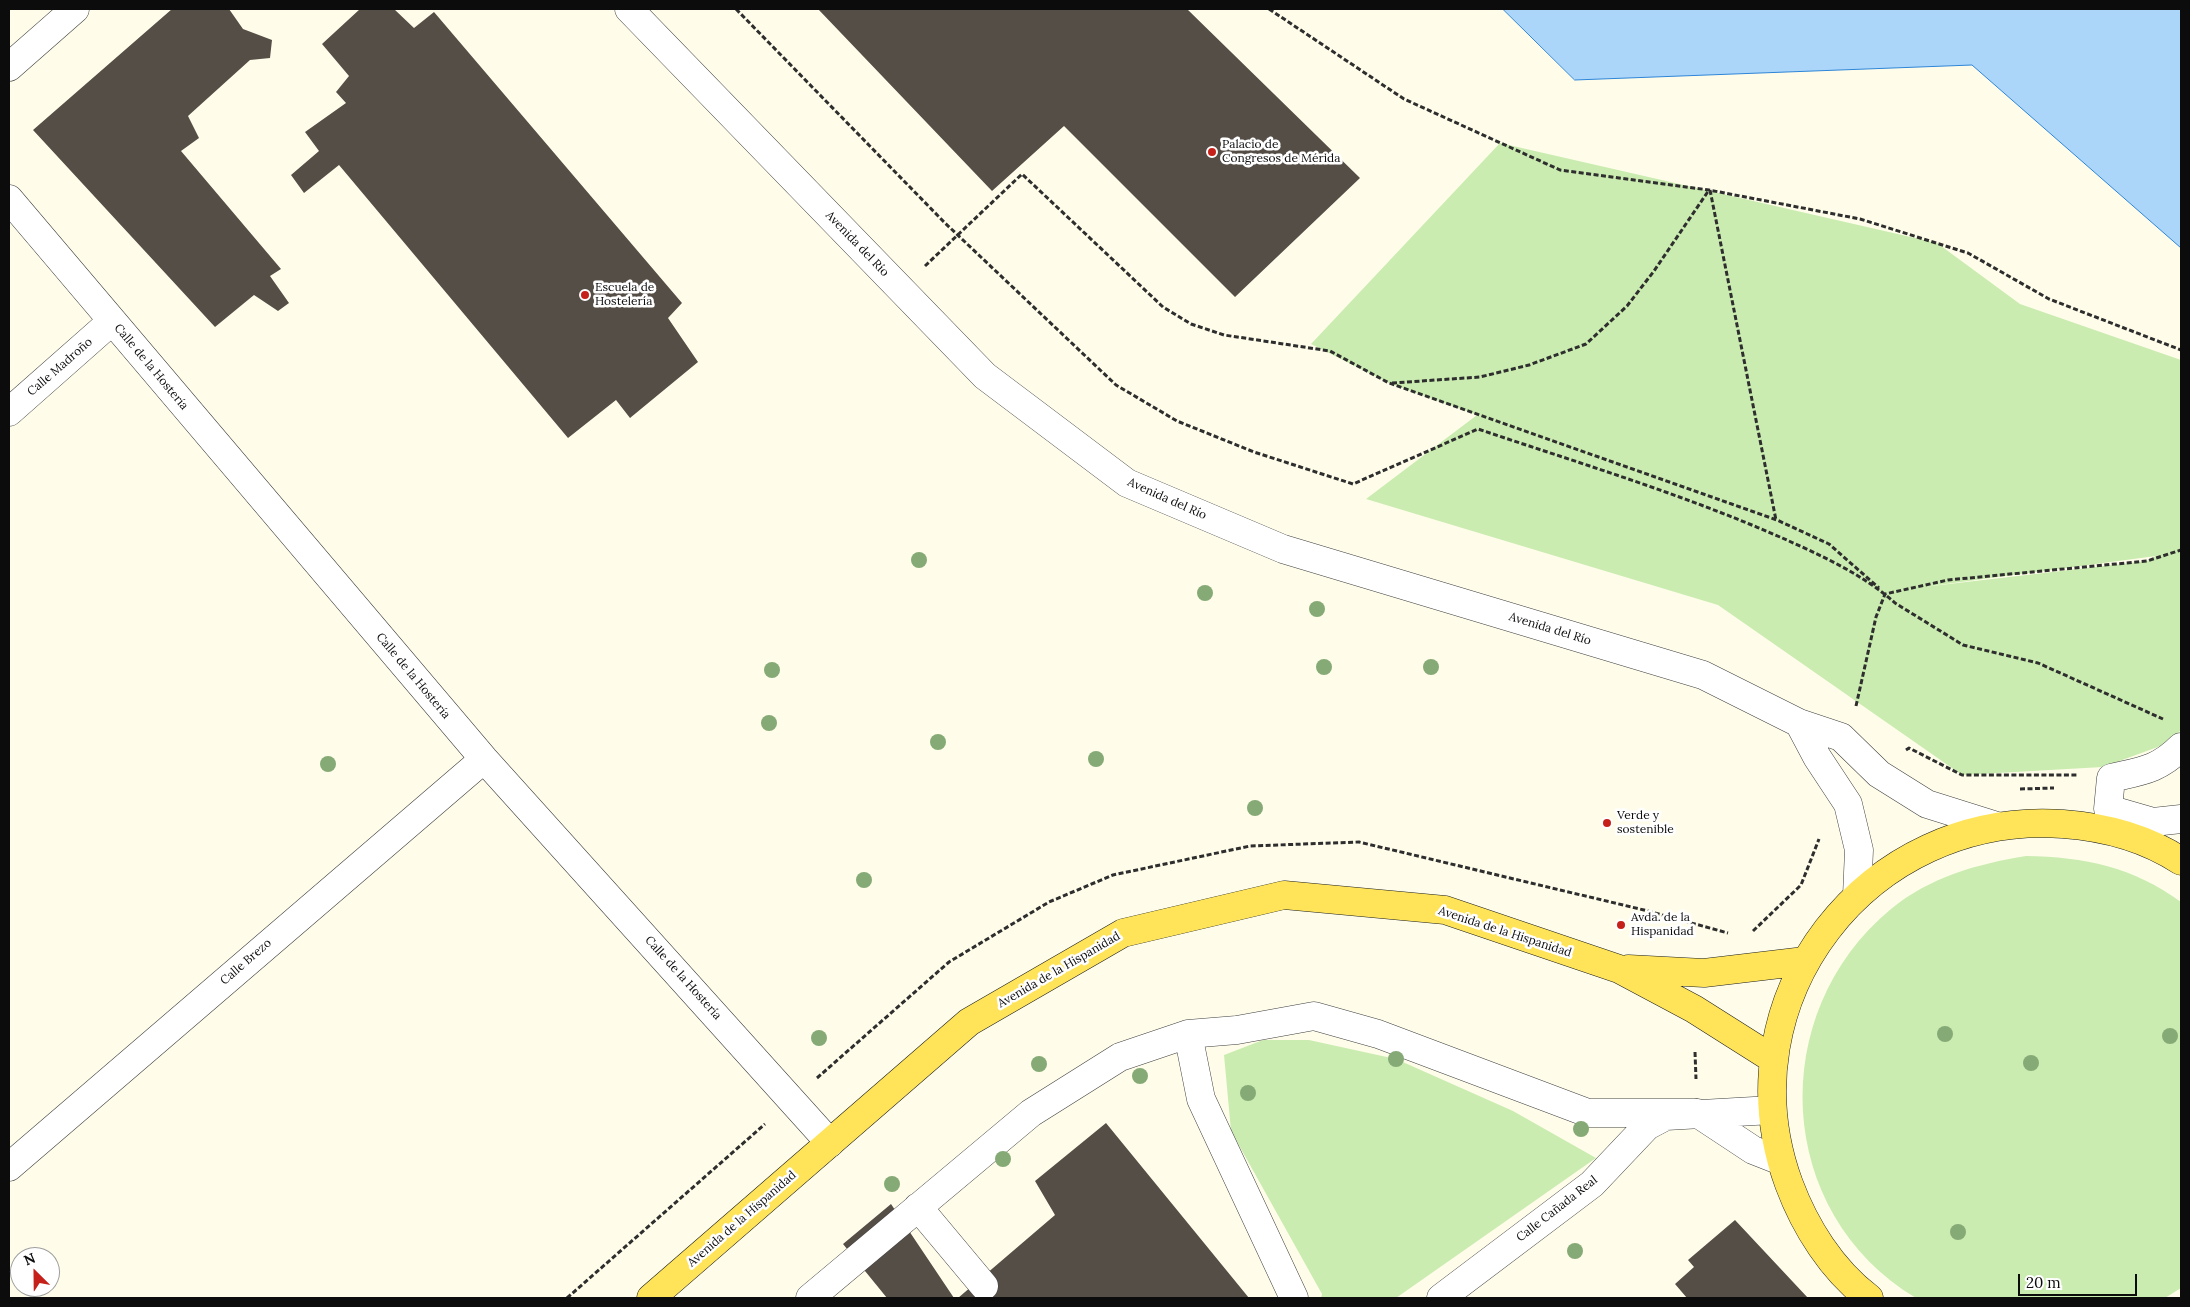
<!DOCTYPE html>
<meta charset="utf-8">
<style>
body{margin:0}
#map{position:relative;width:2190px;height:1307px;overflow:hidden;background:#fffdea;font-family:Lora,serif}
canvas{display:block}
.frame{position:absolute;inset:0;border:10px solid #0c0c0c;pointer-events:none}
.north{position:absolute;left:10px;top:1247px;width:50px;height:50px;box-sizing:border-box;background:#fff;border:1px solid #9e9e9e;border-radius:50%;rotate:337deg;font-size:14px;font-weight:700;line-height:20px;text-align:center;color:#0c0c0c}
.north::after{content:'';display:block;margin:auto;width:18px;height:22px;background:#c5201a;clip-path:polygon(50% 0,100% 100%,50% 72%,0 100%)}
.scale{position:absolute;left:2018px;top:1274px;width:119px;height:22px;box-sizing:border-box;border:2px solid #0c0c0c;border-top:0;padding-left:6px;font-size:15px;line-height:18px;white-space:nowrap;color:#0c0c0c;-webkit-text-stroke:4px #fff;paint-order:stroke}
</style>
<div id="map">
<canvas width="2190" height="1307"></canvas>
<div class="frame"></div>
<div class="north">N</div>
<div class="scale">20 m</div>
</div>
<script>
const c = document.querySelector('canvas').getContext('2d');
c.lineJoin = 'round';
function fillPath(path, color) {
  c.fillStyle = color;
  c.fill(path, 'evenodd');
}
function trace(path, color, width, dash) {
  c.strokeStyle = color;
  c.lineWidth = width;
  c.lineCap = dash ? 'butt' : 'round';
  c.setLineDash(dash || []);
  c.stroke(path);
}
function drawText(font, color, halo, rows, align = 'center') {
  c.font = font + ' Lora,serif';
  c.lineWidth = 5;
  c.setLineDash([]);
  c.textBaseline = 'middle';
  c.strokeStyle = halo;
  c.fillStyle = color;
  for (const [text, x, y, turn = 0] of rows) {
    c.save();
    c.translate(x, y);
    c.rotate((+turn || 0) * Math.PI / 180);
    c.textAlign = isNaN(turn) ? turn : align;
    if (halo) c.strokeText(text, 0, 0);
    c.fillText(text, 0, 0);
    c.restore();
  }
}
fillPath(new Path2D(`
 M 1500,143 L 1937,243 L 2020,304 L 2181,360 L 2181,730 L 2166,744 L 2103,767 L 1962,775 L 1718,605 L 1366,499 L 1477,415 L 1389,383 L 1311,344 ZM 2156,556 L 2147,561 L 1923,587 Z
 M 2026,856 C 2085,857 2133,867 2181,902 L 2181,1288 L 2165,1298 L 1916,1298 C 1774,1213 1765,1013 1891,909 C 1930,877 1977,864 2026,856 Z
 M 1263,1040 L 1309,1040 L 1396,1059 L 1513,1111 L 1596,1158 L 1396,1298 L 1321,1298 L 1322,1294 L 1231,1131 L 1224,1055 Z`), '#cbecb1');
const water = new Path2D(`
 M 1503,9 L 2181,9 L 2181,248 L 1972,65 L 1575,80 Z`);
fillPath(water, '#abd6fa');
trace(water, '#2d85d7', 1);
fillPath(new Path2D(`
 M 172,9 L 229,9 L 243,29 L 272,40 L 270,58 L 250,60 L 188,116 L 199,138 L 181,151 L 281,269 L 270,276 L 289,303 L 278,311 L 254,295 L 215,327 L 33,130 Z
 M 360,9 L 394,9 L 414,28 L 434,12 L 682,303 L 668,318 L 698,362 L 630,418 L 616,400 L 568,438 L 339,165 L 304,193 L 291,175 L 319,151 L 305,132 L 346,103 L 336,92 L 349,76 L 322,44 Z
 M 818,9 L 1187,9 L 1360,178 L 1235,297 L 1064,126 L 992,191 Z
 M 1106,1123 L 1249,1298 L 958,1298 L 1055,1215 L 1035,1181 Z
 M 891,1204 L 954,1298 L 887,1298 L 843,1244 Z
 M 1735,1220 L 1808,1298 L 1687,1298 L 1675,1284 L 1694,1267 L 1688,1260 Z`), '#554e47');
const minor = new Path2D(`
 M 629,9 L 985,376 L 1127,483 L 1283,549 L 1703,675 L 1799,723 L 1841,737 L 1879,774 L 1927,804 L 1997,826
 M 9,67 L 75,9
 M 9,199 L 484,759 L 830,1143
 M 9,412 L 112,321
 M 1799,723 L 1817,757 L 1848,804 L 1859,850 L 1857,896
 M 2181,747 C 2158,770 2141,771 2111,778 L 2108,809 L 2153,822 L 2181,819
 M 1697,1113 L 1753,1150 L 1781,1161
 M 9,1167 L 484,759
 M 918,1207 L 984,1286
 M 810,1298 L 1031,1113 L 1120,1057 L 1188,1034
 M 1294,1298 L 1201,1099 L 1188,1034 L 1237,1030 L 1314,1016 L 1378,1034 L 1588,1113 L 1697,1113
 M 1441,1298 L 1592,1184 L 1647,1126 L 1666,1116 L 1772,1110`);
const major = new Path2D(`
 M 1628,969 L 1704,973 L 1805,961
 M 651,1298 L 969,1022 L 1123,933 L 1284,895 L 1445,910 L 1619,969 L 1694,1009 L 1773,1059
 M 1869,1298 C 1832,1270 1805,1227 1789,1184 C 1721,999 1868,810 2063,824 C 2105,827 2146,838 2181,861`);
trace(minor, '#3f3f3f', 29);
trace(major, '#1d1d1d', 29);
trace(new Path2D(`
 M 736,9 L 945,223 L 1116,385 L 1177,421 L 1254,452 L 1353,484 L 1478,429 C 1579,463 1682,494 1780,537 C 1818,554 1863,574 1895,603 L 1963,645 L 2038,663 L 2163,719
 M 1269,9 L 1404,99 L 1560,170 L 1709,190 L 1860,219 L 1968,253 L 2049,299 L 2181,350
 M 1710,190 L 1776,520
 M 925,266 L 1022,174 L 1163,307 L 1191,324 L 1224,335 L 1330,351 L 1389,383 L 1777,520 L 1829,544 L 1879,588
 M 1392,383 L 1480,377 L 1529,365 L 1586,344 L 1627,306 L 1654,271 L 1709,190
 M 1856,706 L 1876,617 L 1885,594 L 1948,580 L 2147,561 L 2181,550
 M 1906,750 L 1909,748 L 1962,775 L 2078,775
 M 2020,789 L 2054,788
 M 1753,931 L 1801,885 L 1819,839
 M 1695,1052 L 1696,1079
 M 817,1078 L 949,962 L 1049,902 L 1113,875 L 1250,846 L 1359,842 L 1644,910 L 1728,933
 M 567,1298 L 765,1124`), '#2e2e2e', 3, [5, 2.5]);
trace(minor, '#fff', 28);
trace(major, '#ffe45a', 28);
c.fillStyle = '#85aa76';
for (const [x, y] of [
 [919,560],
 [1205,593],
 [1317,609],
 [1324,667],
 [1431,667],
 [772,670],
 [769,723],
 [938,742],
 [1096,759],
 [328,764],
 [1255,808],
 [864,880],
 [1945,1034],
 [2170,1036],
 [819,1038],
 [1396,1059],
 [2031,1063],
 [1039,1064],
 [1140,1076],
 [1248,1093],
 [1581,1129],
 [1003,1159],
 [892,1184],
 [1958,1232],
 [1575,1251]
]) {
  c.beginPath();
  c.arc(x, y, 8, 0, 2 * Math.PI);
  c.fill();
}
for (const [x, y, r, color] of [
 [1212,152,5,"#c5201a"],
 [585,295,5,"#c5201a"],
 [1607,823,5,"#c5201a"],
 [1621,925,5,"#c5201a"]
]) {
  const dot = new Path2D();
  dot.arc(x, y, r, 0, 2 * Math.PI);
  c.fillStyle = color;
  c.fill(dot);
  trace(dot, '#fff', 2);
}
drawText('12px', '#0c0c0c', '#fff', [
 ["Palacio de",1222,145],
 ["Congresos de Mérida",1222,159],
 ["Escuela de",595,288],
 ["Hostelería",595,302],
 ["Verde y",1617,816],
 ["sostenible",1617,830],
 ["Avda. de la",1631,918],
 ["Hispanidad",1631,932]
], 'left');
drawText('12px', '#0c0c0c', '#fff', [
 ["Avenida del Río",857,244,46],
 ["Calle Madroño",60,367,-41],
 ["Calle de la Hostería",151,367,50],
 ["Avenida del Río",1167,499,24],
 ["Avenida del Río",1550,629,17],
 ["Calle de la Hostería",413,676,50],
 ["Avenida de la Hispanidad",1505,932,18],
 ["Calle Brezo",246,962,-41],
 ["Avenida de la Hispanidad",1059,970,-30],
 ["Calle de la Hostería",683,978,48],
 ["Calle Cañada Real",1557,1209,-38],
 ["Avenida de la Hispanidad",742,1219,-41]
]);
</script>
